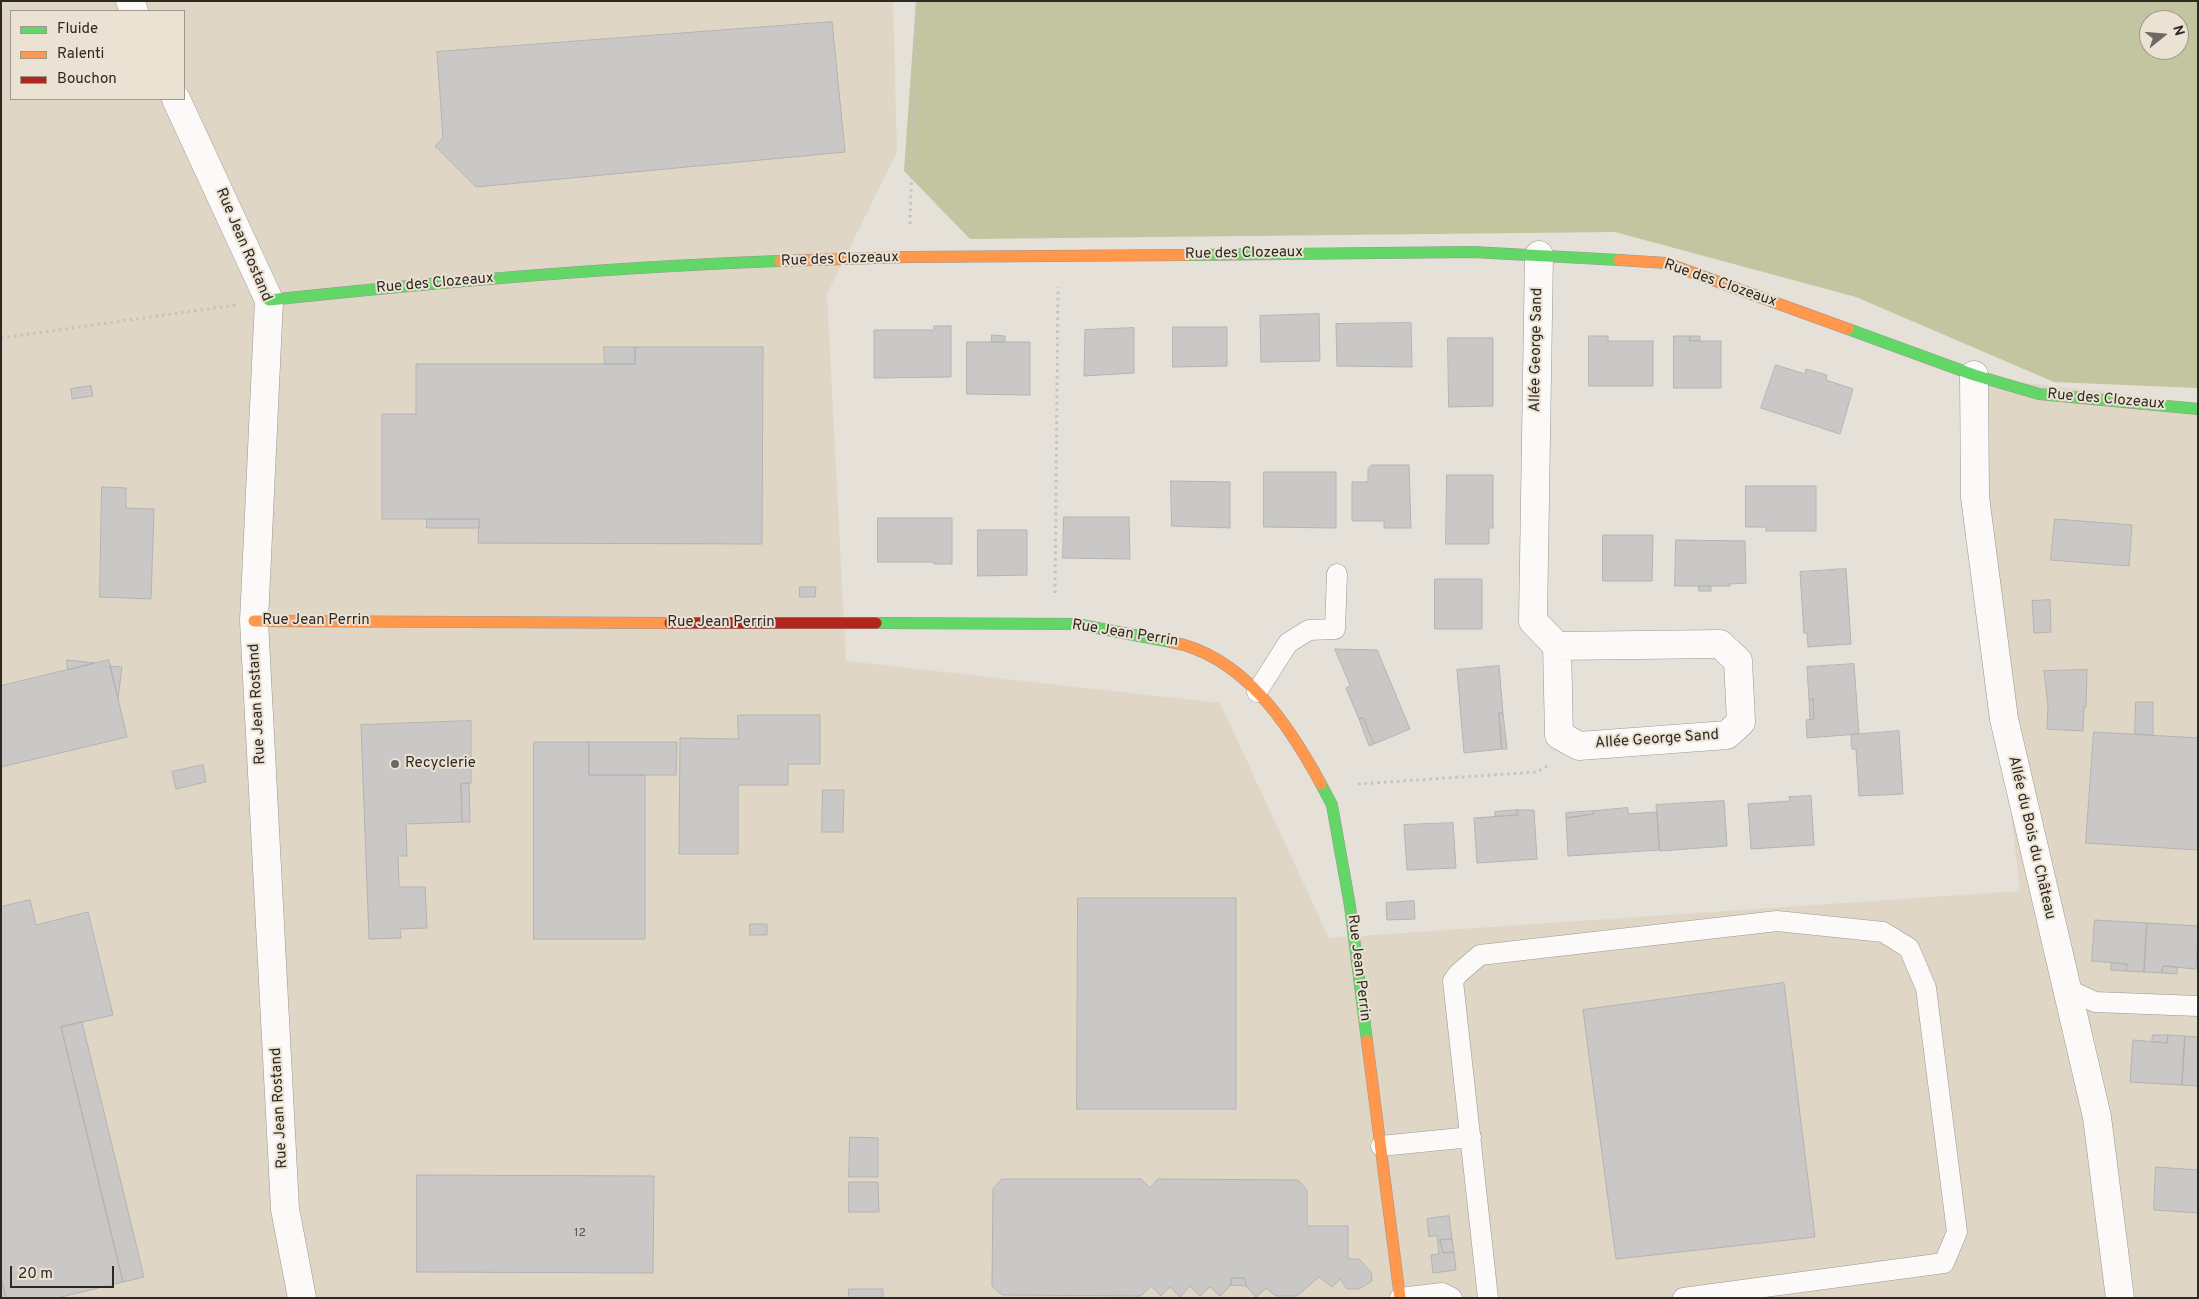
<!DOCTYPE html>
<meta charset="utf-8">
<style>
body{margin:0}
#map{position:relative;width:2199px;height:1299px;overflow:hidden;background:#e5e1d9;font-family:Overpass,sans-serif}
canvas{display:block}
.frame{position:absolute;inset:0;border:2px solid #2c2923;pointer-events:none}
.legend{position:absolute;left:10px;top:10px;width:175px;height:90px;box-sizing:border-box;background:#ebe2d3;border:1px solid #9f988d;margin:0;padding:6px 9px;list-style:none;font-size:15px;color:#2c2923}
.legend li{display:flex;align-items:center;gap:10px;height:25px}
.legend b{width:25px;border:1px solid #9f988d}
.north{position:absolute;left:2139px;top:10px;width:50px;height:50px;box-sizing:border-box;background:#ebe2d3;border:1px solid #9f988d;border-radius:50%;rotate:73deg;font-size:14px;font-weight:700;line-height:20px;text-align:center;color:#2c2923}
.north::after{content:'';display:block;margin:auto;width:18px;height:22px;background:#6d6963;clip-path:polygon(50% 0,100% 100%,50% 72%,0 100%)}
.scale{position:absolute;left:10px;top:1266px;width:104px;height:22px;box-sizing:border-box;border:2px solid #2c2923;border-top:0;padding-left:6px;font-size:15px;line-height:18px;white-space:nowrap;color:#2c2923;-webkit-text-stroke:4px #ebe2d3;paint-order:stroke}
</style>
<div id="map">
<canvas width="2199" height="1299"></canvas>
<div class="frame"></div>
<ul class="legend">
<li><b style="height:6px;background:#63d668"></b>Fluide</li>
<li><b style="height:6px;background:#ff974d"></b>Ralenti</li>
<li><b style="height:6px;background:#b3261e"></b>Bouchon</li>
</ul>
<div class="north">N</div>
<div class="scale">20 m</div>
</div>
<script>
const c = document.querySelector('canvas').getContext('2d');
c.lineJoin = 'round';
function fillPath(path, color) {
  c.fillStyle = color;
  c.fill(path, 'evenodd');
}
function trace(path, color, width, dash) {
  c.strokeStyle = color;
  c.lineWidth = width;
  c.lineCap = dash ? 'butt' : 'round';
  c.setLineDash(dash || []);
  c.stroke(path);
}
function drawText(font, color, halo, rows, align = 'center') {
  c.font = font + ' Overpass,sans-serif';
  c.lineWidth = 4;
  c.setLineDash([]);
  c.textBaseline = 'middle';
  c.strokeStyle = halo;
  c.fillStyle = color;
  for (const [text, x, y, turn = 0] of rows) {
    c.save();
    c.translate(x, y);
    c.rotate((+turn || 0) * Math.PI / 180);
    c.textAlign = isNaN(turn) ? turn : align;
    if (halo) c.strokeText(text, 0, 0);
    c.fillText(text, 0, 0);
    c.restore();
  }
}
fillPath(new Path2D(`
 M 1,1 L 893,1 L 897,152 L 827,294 L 846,661 L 1220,703 L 1329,938 L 2020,891 L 1960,375 L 2198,403 L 2198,1298 L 1,1298 ZM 11,11 L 184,11 L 184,99 L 11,99 Z`), '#dfd6c6');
fillPath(new Path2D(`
 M 916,1 L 2198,1 L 2198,388 L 2054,382 L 1856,297 L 1615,232 L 970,239 L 904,171 ZM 2149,20 L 2179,20 L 2179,50 L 2149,50 Z`), '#c3c4a0');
const building = new Path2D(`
 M 832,22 L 845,152 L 476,187 L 435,146 L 443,138 L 437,52 Z
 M 1319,314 L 1320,361 L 1261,362 L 1260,316 Z
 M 1411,323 L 1412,367 L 1337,366 L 1336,324 Z
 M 934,326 L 951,326 L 951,377 L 874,378 L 874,330 L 934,330 Z
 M 1173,327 L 1227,327 L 1227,366 L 1173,367 Z
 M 1134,328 L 1134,373 L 1084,376 L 1085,330 Z
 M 992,335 L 1005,336 L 1005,342 L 992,342 Z
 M 1589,336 L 1608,336 L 1608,341 L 1653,341 L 1653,386 L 1589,386 Z
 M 1674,336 L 1690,336 L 1690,341 L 1721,341 L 1721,388 L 1674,388 Z
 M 1690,336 L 1700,336 L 1700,340 L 1690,341 Z
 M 1448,338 L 1493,338 L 1493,406 L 1449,407 Z
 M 967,342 L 1030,342 L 1030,395 L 967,394 Z
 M 604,347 L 635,347 L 635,364 L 605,364 Z
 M 635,347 L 763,347 L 762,544 L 478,543 L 479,519 L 382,519 L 382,414 L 416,414 L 416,364 L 635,364 Z
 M 1776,365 L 1805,374 L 1806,369 L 1827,375 L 1826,380 L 1853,389 L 1840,434 L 1761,408 Z
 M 91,386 L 93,396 L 72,399 L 71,389 Z
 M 1372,465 L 1409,465 L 1411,528 L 1384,528 L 1384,521 L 1352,521 L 1352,482 L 1368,482 L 1368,469 Z
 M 1264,472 L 1336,472 L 1336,528 L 1264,527 Z
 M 1447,475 L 1493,475 L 1493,528 L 1489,528 L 1489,544 L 1446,544 Z
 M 1171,481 L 1230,482 L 1230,528 L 1172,526 Z
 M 1746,486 L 1816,486 L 1816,531 L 1766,531 L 1766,527 L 1746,527 Z
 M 102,487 L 126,488 L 126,508 L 154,509 L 151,599 L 100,597 Z
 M 1064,517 L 1129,517 L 1130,559 L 1063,558 Z
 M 878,518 L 952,518 L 952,564 L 934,564 L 934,562 L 878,562 Z
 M 427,519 L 479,519 L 479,528 L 427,528 Z
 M 2055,519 L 2132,525 L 2129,566 L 2051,560 Z
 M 978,530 L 1027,530 L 1027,575 L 978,576 Z
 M 1603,535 L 1653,535 L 1652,581 L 1603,581 Z
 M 1676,540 L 1745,541 L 1746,583 L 1729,584 L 1730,586 L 1675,586 Z
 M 1846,569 L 1851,644 L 1808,647 L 1807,633 L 1804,633 L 1800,572 Z
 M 1435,579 L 1482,579 L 1482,629 L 1435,629 Z
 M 1699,586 L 1711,586 L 1711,591 L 1699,591 Z
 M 800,587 L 816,587 L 815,597 L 800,597 Z
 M 2050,600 L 2051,632 L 2034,633 L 2032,601 Z
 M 1335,649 L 1377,650 L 1410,729 L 1374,744 L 1363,718 L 1359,719 L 1346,688 L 1350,686 Z
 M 67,660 L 95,663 L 68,670 Z
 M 109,660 L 127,737 L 1,767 L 1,686 Z
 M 1854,664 L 1859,734 L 1807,738 L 1806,720 L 1814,719 L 1813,699 L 1809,700 L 1807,667 Z
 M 110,666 L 122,667 L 118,698 Z
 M 1499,666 L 1503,713 L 1499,713 L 1502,749 L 1464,753 L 1457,670 Z
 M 2087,670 L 2086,707 L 2084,707 L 2083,731 L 2047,729 L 2048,705 L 2044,671 Z
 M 1813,699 L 1814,719 L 1810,720 L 1809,700 Z
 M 2136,702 L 2153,702 L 2153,735 L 2135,734 Z
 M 1499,713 L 1503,713 L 1507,749 L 1502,749 Z
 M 738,715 L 820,715 L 820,764 L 788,764 L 788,785 L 738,785 L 738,854 L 679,854 L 680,738 L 738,739 Z
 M 1363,718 L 1374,744 L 1369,746 L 1359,719 Z
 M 471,721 L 471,783 L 461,784 L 462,822 L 406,824 L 407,856 L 398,856 L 399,887 L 425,887 L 427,928 L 400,929 L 401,938 L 369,939 L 361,725 Z
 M 1899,731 L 1903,794 L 1859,796 L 1856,749 L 1852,749 L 1851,735 Z
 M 2094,732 L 2198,738 L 2198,850 L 2086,843 Z
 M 534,742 L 589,742 L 589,775 L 645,775 L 645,939 L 534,939 Z
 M 589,742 L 677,742 L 676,775 L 589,775 Z
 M 203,765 L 206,782 L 176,789 L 172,772 Z
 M 469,783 L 470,822 L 462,822 L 461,784 Z
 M 823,790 L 844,790 L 843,832 L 822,832 Z
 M 1811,796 L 1814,845 L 1751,849 L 1748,804 L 1790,801 L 1789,797 Z
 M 1724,801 L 1727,846 L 1660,851 L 1656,805 Z
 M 1628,808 L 1628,814 L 1657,812 L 1659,850 L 1568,856 L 1566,818 L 1594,814 L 1594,811 Z
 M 1517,810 L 1518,815 L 1495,816 L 1495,812 Z
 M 1517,810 L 1534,810 L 1537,859 L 1477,863 L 1474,818 L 1518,815 Z
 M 1594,811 L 1594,814 L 1566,818 L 1566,813 Z
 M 1453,823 L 1456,868 L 1407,870 L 1404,825 Z
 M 1078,898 L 1236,898 L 1236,1109 L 1077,1109 Z
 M 30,900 L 36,925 L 88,912 L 113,1015 L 61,1027 L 123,1282 L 57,1298 L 6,1298 L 1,1278 L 1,907 Z
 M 1414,901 L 1415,919 L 1387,920 L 1386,903 Z
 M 2095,920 L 2147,923 L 2144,972 L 2126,971 L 2127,964 L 2092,961 Z
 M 2147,923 L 2198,926 L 2196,969 L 2163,966 L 2162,973 L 2144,972 Z
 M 750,924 L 767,924 L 767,935 L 750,935 Z
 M 2112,963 L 2127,964 L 2126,971 L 2111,970 Z
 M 2163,966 L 2177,967 L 2177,974 L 2162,973 Z
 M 1784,983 L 1815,1237 L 1616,1259 L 1583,1010 Z
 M 82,1022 L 144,1277 L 123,1282 L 61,1027 Z
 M 2153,1035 L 2168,1035 L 2167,1043 L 2152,1042 Z
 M 2168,1035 L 2185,1036 L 2182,1085 L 2130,1082 L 2133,1040 L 2167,1043 Z
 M 2185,1036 L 2198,1037 L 2198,1086 L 2182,1085 Z
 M 850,1137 L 878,1138 L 878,1177 L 849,1177 Z
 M 2156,1167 L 2198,1170 L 2198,1213 L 2154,1210 Z
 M 417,1175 L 654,1176 L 653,1273 L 417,1272 Z
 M 1002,1179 L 1141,1179 L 1150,1188 L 1158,1179 L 1298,1180 L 1307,1190 L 1307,1226 L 1348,1226 L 1348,1259 L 1359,1259 L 1371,1272 L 1372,1281 L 1359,1289 L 1347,1289 L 1340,1279 L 1332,1287 L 1319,1277 L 1297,1296 L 1276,1296 L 1266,1288 L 1256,1297 L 1246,1286 L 1245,1278 L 1231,1278 L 1231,1285 L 1220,1296 L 1210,1287 L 1200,1296 L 1190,1286 L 1180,1297 L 1170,1287 L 1161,1296 L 1151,1286 L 1141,1296 L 1002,1295 L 992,1286 L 993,1189 Z
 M 849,1182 L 878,1182 L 879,1212 L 849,1212 Z
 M 1449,1216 L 1452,1239 L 1440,1240 L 1443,1253 L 1454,1252 L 1456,1270 L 1433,1273 L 1431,1255 L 1439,1254 L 1437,1235 L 1429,1237 L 1427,1219 Z
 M 1452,1239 L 1454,1252 L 1443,1253 L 1440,1240 Z
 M 1,1278 L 6,1298 L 1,1298 Z
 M 1231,1278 L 1245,1278 L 1246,1286 L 1231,1285 Z
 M 849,1289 L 883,1289 L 883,1298 L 849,1298 Z`);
fillPath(building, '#cac8c7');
trace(building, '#b4b3b2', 1);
const lane = new Path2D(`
 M 1257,692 L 1288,643 L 1309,630 L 1335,629 L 1337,574
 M 2067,989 L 2095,1002 L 2198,1006
 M 1381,1146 L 1471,1137
 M 1400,1298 L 1442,1293 L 1452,1298
 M 1488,1298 L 1453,981 L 1458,974 L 1480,955 L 1777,921 L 1883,932 L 1909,948 L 1926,988 L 1957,1232 L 1944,1263 L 1683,1298`);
const street = new Path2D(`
 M 130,1 L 134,11
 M 176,99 L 269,300 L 254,621 L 285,1209 L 302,1298
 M 1539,255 L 1533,621 L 1557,646 L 1559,735 L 1579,746 L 1727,735 L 1741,722 L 1738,661 L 1720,644 L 1557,646
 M 1974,375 L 1975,497 L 2004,719 L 2097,1117 L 2120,1298`);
const fast = new Path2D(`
 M 1189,255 L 1473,252 L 1619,260
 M 269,300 C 439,282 609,267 780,261
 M 1848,329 L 1974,375 L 2039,394 L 2198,409
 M 876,623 L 1076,624 L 1171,642
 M 1321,784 L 1332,805 L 1350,906 L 1367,1041`);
const slow = new Path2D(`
 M 1619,260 L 1666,263 L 1848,329
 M 780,261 L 908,257 L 1189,255
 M 254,621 L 670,623
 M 1171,642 C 1243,655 1289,725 1321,784
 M 1367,1041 L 1400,1298`);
const jam = new Path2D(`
 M 670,623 L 876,623`);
trace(lane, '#9a9791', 21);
trace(street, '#9a9791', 29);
trace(fast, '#9a9791', 12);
trace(slow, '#9a9791', 12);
trace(jam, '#9a9791', 12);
trace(new Path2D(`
 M 910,224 L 917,1
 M 1,338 L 236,305
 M 1055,593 L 1058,287
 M 1358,784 L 1537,772 L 1549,765`), '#c5c3c0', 3, [2.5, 4]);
trace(lane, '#fbfaf9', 20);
trace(street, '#fbfaf9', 28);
trace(fast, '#63d668', 11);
trace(slow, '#ff974d', 11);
trace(jam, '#b3261e', 11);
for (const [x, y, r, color] of [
 [395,764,5,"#6d6963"]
]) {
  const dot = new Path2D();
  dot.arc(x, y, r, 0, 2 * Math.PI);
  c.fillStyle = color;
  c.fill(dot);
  trace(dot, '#ebe2d3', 2);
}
drawText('12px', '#54514c', null, [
 ["12",580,1234]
]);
drawText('15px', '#2c2923', '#ebe2d3', [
 ["Rue Jean Rostand",243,245,67],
 ["Rue des Clozeaux",1244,254,-1],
 ["Rue des Clozeaux",840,260,-2],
 ["Rue des Clozeaux",435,284,-5],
 ["Rue des Clozeaux",1720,284,19],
 ["Allée George Sand",1537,350,-89],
 ["Rue des Clozeaux",2106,400,5],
 ["Rue Jean Perrin",316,621],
 ["Rue Jean Perrin",721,623],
 ["Rue Jean Perrin",1125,634,9],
 ["Rue Jean Rostand",258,704,-93],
 ["Allée George Sand",1657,740,-4],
 ["Allée du Bois du Château",2031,838,77],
 ["Rue Jean Perrin",1358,968,83],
 ["Rue Jean Rostand",280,1108,-93]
]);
drawText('15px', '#2c2923', '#ebe2d3', [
 ["Recyclerie",405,764]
], 'left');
</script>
